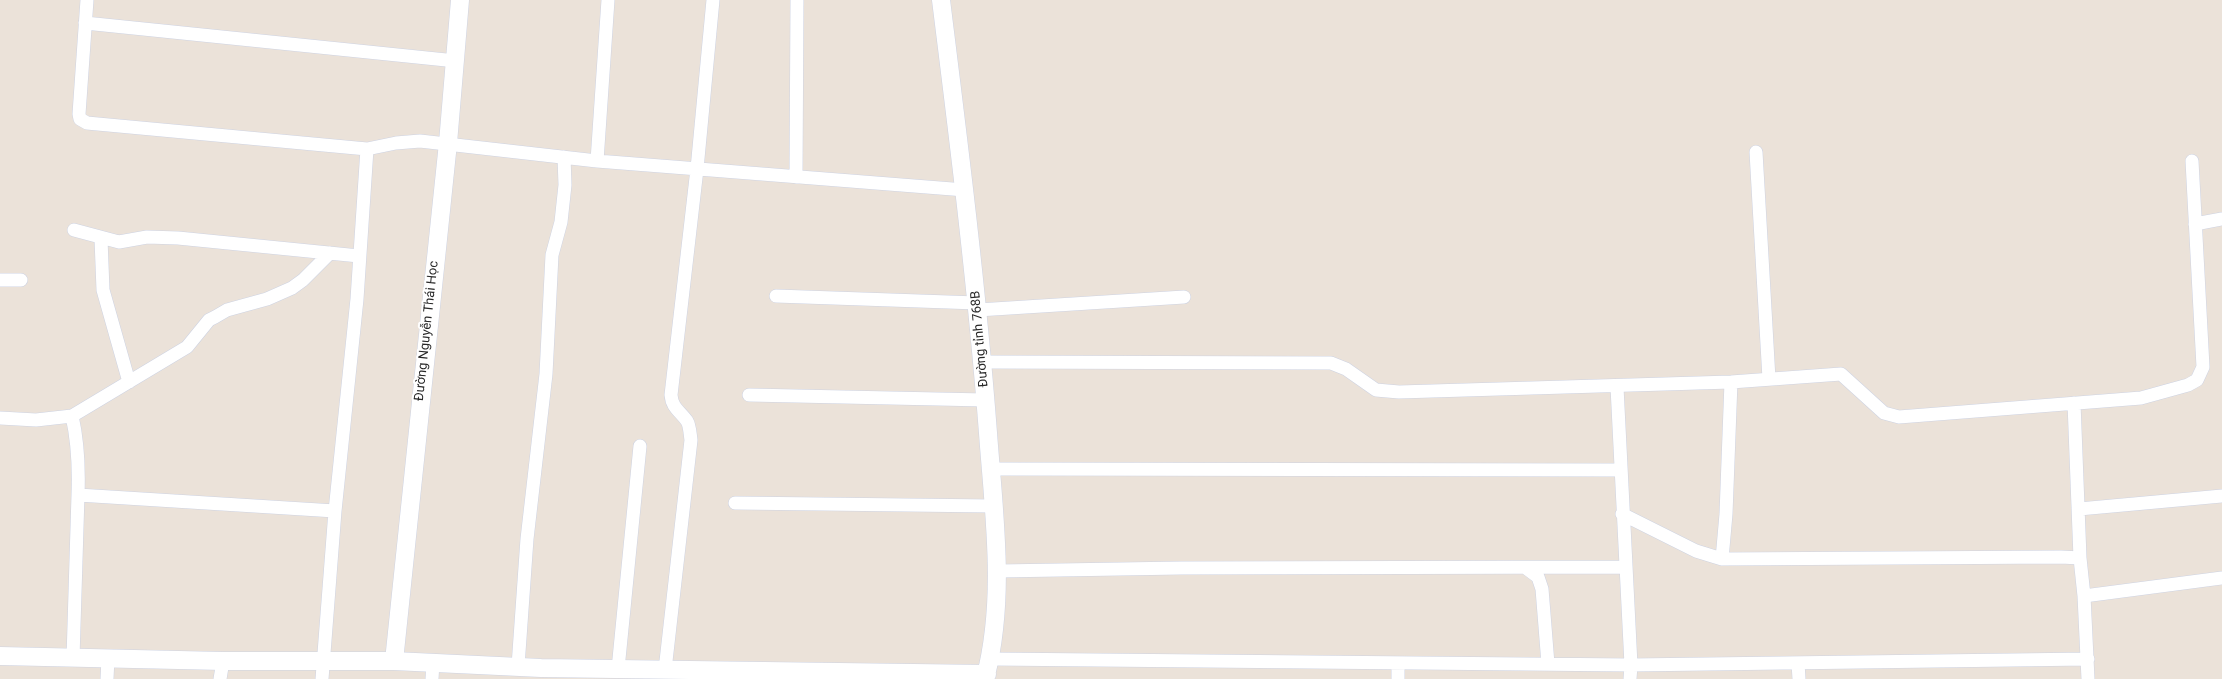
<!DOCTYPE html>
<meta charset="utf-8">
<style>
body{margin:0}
canvas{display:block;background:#ebe2d9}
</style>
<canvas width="2222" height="679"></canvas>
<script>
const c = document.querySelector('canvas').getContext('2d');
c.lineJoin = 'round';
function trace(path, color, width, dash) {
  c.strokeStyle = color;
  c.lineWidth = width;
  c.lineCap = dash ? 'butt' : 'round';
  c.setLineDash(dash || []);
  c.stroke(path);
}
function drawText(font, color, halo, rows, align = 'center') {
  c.font = font + ' Roboto,sans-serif';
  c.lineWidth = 4;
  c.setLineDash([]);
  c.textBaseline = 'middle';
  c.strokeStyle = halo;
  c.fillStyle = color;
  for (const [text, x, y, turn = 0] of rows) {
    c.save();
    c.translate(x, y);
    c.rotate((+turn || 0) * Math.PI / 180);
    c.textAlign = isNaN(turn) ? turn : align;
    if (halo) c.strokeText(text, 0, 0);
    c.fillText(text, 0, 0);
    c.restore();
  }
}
const street = new Path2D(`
 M 87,0 L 79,114 L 80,119 L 87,123 L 367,149 L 396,143 L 420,141 L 597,161 L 965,190
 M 85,23 L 456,61
 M 1756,152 L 1769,379
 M 597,161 L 608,0
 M 796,177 L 797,0
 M 2195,224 L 2222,219
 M 74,230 L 119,242 L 147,237 L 178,238 L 359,256
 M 101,239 L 103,290 L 129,382
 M 0,280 L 21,280
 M 776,296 L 977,303
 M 978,310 L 1184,297
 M 982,362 L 1331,363 L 1346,369 L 1376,390 L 1399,392 L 1731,382 L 1841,374 L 1884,413 L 1899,417 L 2141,398 L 2188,385 L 2197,380 L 2203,367 L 2192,161
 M 1617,387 L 1631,665 L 1630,679
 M 749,395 L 985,400
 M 2074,403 L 2080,558 L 2084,596 L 2088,679
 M 72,416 L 187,347 L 209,320 L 215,317 L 227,310 L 267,299 L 292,288 L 303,280 L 330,253
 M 0,418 L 36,420 L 72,416 C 78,442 79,468 78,495
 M 991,469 L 1621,470
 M 735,503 L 993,506
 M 2079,509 L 2222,496
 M 1622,514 L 1696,551 L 1722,559 L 1726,514 L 1731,382
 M 1722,559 L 2061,557 L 2080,558
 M 1526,568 L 1538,577 L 1542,589 L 1548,664
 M 999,571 L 1181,568 L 1626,567
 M 2084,596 L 2222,578
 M 73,658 L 78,495 L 335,511
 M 991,659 L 1631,665 L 2088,659
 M 1398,663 L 1398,679
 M 1798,663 L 1799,679
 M 518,666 L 527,539 L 546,374 L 552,255 L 561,222 L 565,185 L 564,157
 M 618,669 L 640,446
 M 665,670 L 691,440 C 690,434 690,426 687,421 C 680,411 672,408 671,395 L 697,169 L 713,0
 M 107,679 L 108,658
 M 220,679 L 223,661
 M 322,679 L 335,511 L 357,299 L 367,149
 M 432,679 L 433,662`);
const secondary = new Path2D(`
 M 941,0 C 959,144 977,288 988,433 C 994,516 1006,598 985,679
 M 0,656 L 223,661 L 394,661 L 541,668 L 987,674
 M 394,661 L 448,143 L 460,0`);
trace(street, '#ced3e2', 14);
trace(secondary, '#ced3e2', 19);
trace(street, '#fff', 13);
trace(secondary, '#fff', 18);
drawText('13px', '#282828', '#fff', [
 ["Đường Nguyễn Thái Học",427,331,-84],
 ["Đường tỉnh 768B",980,339,-95]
]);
</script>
